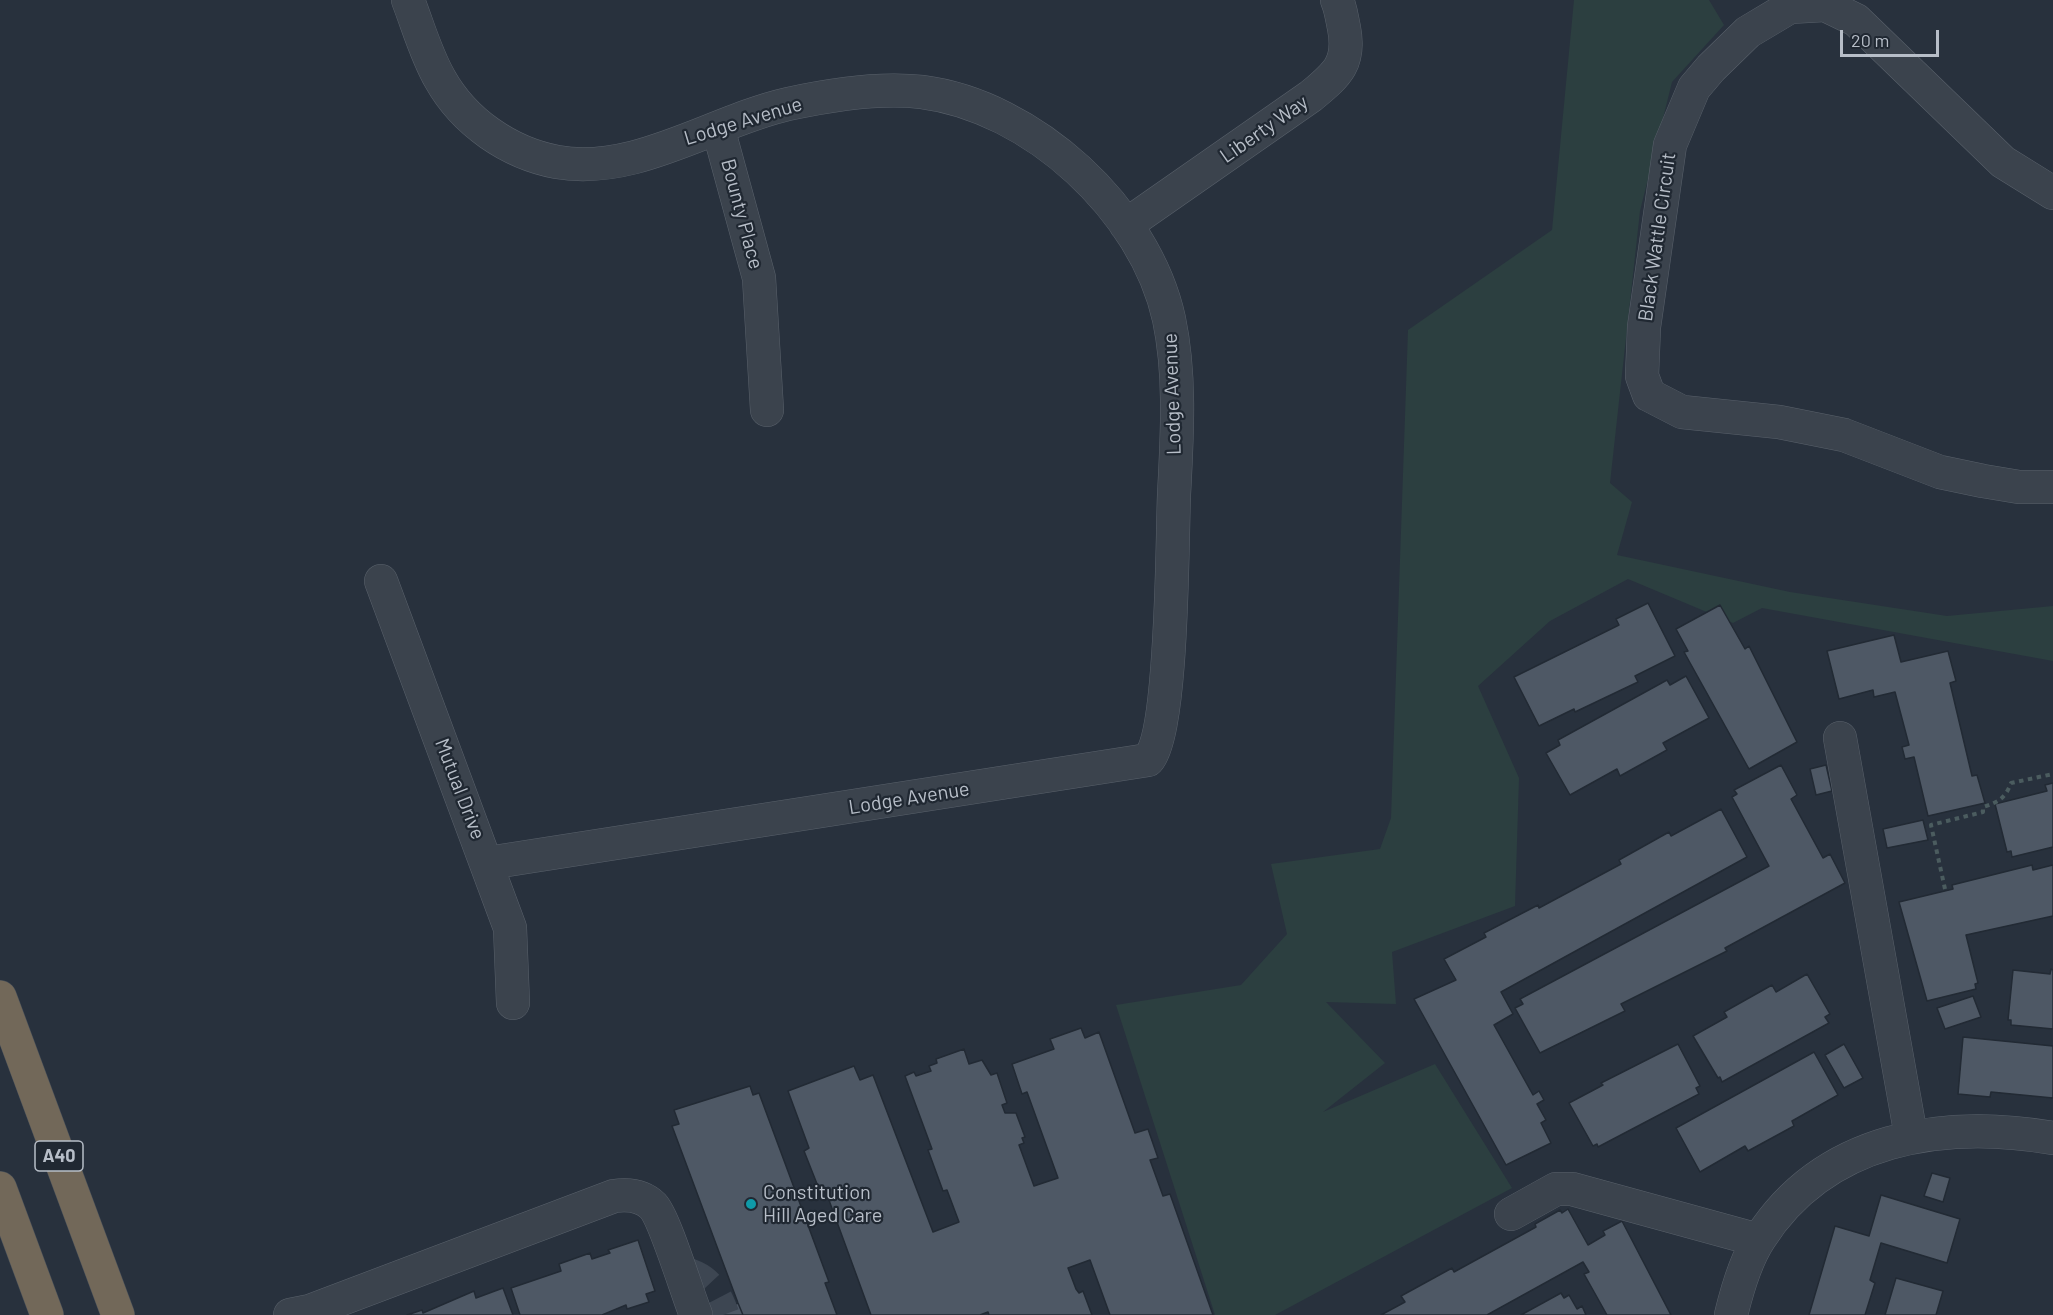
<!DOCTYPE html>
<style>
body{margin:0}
#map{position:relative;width:2053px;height:1315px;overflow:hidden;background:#28313d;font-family:Barlow,sans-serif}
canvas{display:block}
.scale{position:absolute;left:1840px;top:30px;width:99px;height:27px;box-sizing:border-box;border:3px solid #b7bec8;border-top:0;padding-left:8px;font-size:18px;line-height:21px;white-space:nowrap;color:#b7bec8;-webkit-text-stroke:4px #202832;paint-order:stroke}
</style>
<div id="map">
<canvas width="2053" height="1315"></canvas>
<div class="scale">20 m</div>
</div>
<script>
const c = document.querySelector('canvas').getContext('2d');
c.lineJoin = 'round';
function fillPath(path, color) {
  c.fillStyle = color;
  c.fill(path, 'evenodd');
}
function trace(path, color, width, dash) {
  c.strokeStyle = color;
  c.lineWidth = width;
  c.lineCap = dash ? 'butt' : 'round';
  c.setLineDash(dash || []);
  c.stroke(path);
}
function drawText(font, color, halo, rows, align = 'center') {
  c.font = font + ' Barlow,sans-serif';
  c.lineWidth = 4.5;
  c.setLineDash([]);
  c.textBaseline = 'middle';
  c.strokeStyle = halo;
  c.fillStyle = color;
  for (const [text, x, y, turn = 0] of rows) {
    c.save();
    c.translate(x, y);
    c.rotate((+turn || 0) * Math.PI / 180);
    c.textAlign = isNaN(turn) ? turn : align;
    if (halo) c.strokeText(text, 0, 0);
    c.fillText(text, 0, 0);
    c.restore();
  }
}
fillPath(new Path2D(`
 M 1574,0 L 1709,0 L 1724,25 L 1672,82 L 1640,211 L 1610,483 L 1632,502 L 1617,555 L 1790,592 L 1947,616 L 2053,606 L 2053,661 L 1762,608 L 1733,623 L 1628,579 L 1550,621 L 1478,686 L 1519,778 L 1515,906 L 1392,952 L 1396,1004 L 1326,1002 L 1385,1063 L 1323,1112 L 1435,1064 L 1512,1188 L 1275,1315 L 1215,1315 L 1116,1005 L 1241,985 L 1287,934 L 1271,864 L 1380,849 L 1391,818 L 1408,330 L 1552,230 Z`), '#2c3f40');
const building = new Path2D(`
 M 1648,603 L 1675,656 L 1635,676 L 1638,682 L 1575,712 L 1574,709 L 1539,726 L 1514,677 L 1619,625 L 1616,619 Z
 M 1720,605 L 1745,649 L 1749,646 L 1797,742 L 1749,769 L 1684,652 L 1688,651 L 1676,629 Z
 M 1894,635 L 1901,662 L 1948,651 L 1956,681 L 1950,683 L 1972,776 L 1977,775 L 1985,803 L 1928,816 L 1914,757 L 1905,759 L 1902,747 L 1909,745 L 1895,692 L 1874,697 L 1873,690 L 1839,699 L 1827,651 Z
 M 1686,676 L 1709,718 L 1663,743 L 1667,750 L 1620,776 L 1617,769 L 1570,795 L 1546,753 L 1560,745 L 1558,740 L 1667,680 L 1670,685 Z
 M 1781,765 L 1797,795 L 1791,799 L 1823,858 L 1830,854 L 1845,883 L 1725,948 L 1727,951 L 1621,1004 L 1625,1011 L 1540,1053 L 1515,1008 L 1523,1004 L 1520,999 L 1769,866 L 1732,797 L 1737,794 L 1734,790 Z
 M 1826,765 L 1832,791 L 1816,795 L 1810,769 Z
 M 2053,783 L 2053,847 L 2012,857 L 2011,851 L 2007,852 L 1995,804 L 2047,791 L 2045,785 Z
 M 1721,809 L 1747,857 L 1501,992 L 1513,1014 L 1494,1025 L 1533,1095 L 1539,1091 L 1544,1100 L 1537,1104 L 1546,1120 L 1541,1123 L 1551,1143 L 1506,1165 L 1414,999 L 1456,980 L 1444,959 L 1486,937 L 1484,933 L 1538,905 L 1539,908 L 1621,864 L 1619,860 L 1669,832 L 1671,836 Z
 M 1923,820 L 1928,840 L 1887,848 L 1883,829 Z
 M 2032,865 L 2033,870 L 2053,865 L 2053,916 L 1966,935 L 1978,983 L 1975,984 L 1976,989 L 1927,1001 L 1899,902 L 1953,889 L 1952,885 Z
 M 2051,969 L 2053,970 L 2053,1029 L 2011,1025 L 2011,1020 L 2008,1020 L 2013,970 L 2050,974 Z
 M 1807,974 L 1830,1014 L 1825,1017 L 1829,1023 L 1722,1082 L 1720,1077 L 1718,1078 L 1693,1036 L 1727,1017 L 1724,1012 L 1772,985 L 1776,992 Z
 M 1973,996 L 1981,1017 L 1945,1029 L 1937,1008 Z
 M 1081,1028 L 1085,1038 L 1099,1032 L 1135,1133 L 1148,1129 L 1158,1158 L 1150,1160 L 1163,1196 L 1170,1194 L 1213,1315 L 1110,1315 L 1090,1260 L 1068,1268 L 1076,1289 L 1079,1293 L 1083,1291 L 1092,1315 L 989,1315 L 988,1312 L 980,1315 L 871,1315 L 826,1192 L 821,1194 L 804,1151 L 809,1148 L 788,1091 L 854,1066 L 860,1080 L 873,1075 L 933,1232 L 959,1222 L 947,1190 L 943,1191 L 928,1150 L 932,1149 L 905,1076 L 914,1072 L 916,1076 L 931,1071 L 929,1066 L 937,1063 L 936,1059 L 964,1049 L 969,1064 L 982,1060 L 991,1075 L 997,1073 L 1007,1103 L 1002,1105 L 1005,1113 L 1016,1113 L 1025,1137 L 1022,1138 L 1024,1143 L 1019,1145 L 1034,1186 L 1058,1178 L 1027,1092 L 1022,1094 L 1012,1064 L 1054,1049 L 1050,1039 Z
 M 1963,1037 L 2053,1046 L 2053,1098 L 1991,1092 L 1990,1097 L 1958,1094 Z
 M 1678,1044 L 1700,1086 L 1696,1088 L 1699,1094 L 1598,1147 L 1597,1144 L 1593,1146 L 1569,1103 L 1603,1085 L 1601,1083 Z
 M 1844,1044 L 1863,1078 L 1844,1088 L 1825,1055 Z
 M 1814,1052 L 1838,1095 L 1792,1121 L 1794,1126 L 1748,1151 L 1745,1146 L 1700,1172 L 1676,1128 Z
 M 750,1086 L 753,1095 L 759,1093 L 829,1282 L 825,1283 L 837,1315 L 743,1315 L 738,1303 L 672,1126 L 679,1124 L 674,1110 Z
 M 1932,1173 L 1950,1178 L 1943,1202 L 1924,1196 Z
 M 1881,1195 L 1960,1219 L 1947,1263 L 1881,1243 L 1870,1280 L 1875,1283 L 1865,1315 L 1809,1315 L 1835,1226 L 1869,1236 Z
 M 1568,1209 L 1588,1245 L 1605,1235 L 1603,1231 L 1622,1221 L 1671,1315 L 1607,1315 L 1584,1274 L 1589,1272 L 1583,1262 L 1487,1315 L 1381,1315 L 1405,1302 L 1401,1296 L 1452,1268 L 1454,1272 L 1536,1227 L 1535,1224 L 1560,1210 L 1562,1213 Z
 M 638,1240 L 655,1291 L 646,1294 L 649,1302 L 627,1309 L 626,1305 L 602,1315 L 520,1315 L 511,1288 L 561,1271 L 559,1264 L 590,1253 L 592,1259 L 610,1253 L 608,1250 Z
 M 1896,1278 L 1943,1291 L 1936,1315 L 1885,1315 Z
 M 503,1288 L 513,1315 L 407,1315 L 422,1310 L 423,1313 L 474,1291 L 476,1298 Z
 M 1561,1293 L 1564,1298 L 1569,1295 L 1577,1309 L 1582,1306 L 1586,1315 L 1521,1315 Z
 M 738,1303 L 743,1315 L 708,1315 Z`);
fillPath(building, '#4e5865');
trace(building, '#222a34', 1.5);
trace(new Path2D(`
 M 678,1272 C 705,1276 714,1291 723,1315`), '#3d4652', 33, [33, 16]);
const minor = new Path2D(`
 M 408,0 C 418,26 426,55 440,79 C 464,122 509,153 557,162 C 636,176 713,121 788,104 C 829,95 880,87 922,92 C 1032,106 1145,209 1169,319 C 1181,376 1177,437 1174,495 C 1172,542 1173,732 1148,760 L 488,863
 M 718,128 L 759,278 L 767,410
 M 2053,193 L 2003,162 L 1856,20 L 1825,5 L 1790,7 L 1748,32 L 1711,68 L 1694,88 L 1670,145 L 1644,327 L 1642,376 L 1649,395 L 1682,412 L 1779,422 L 1844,435 L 1940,472 L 1983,481 L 2019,487 L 2053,487
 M 1126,225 L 1311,96 C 1336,75 1351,64 1344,28 C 1342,19 1341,9 1337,0
 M 381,581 L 510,928 L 513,1003
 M 1840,738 L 1911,1136
 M 1511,1214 L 1556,1189 L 1572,1189 L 1758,1240
 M 290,1315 L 310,1311 L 614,1196 C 628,1194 642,1195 653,1206 C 665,1219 687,1293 696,1315
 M 1731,1315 C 1737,1290 1746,1259 1760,1238 C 1825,1137 1943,1119 2053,1138`);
const highway = new Path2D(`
 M 0,997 L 118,1315
 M 0,1188 L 47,1315`);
trace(minor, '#59616b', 34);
trace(highway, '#464e58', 34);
trace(new Path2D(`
 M 1945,889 L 1931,825 L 1983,812 L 1983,807 C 1998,802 2005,799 2011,783 L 2053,774`), '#4b5c5f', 4, [4.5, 4.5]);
trace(minor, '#3b434d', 33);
trace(highway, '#726859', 33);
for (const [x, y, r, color] of [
 [751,1204,6,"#0f9aa8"]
]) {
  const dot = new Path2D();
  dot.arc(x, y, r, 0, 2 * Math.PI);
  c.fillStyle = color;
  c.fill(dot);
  trace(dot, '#202832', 2);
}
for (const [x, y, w] of [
 [59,1156,48]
]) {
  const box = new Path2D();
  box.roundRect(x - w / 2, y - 15, w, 30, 4.5);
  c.fillStyle = '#202832';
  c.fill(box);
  trace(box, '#b7bec8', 1.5);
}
drawText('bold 18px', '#b7bec8', null, [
 ["A40",59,1156]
]);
drawText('20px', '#b7bec8', '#202832', [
 ["Lodge Avenue",743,121,-17],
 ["Liberty Way",1264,129,-35],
 ["Bounty Place",742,214,75],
 ["Black Wattle Circuit",1657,237,-82],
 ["Lodge Avenue",1172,394,-92],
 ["Mutual Drive",460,789,69],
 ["Lodge Avenue",909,798,-9]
]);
drawText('20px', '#b7bec8', '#202832', [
 ["Constitution",763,1192],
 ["Hill Aged Care",763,1215]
], 'left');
</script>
